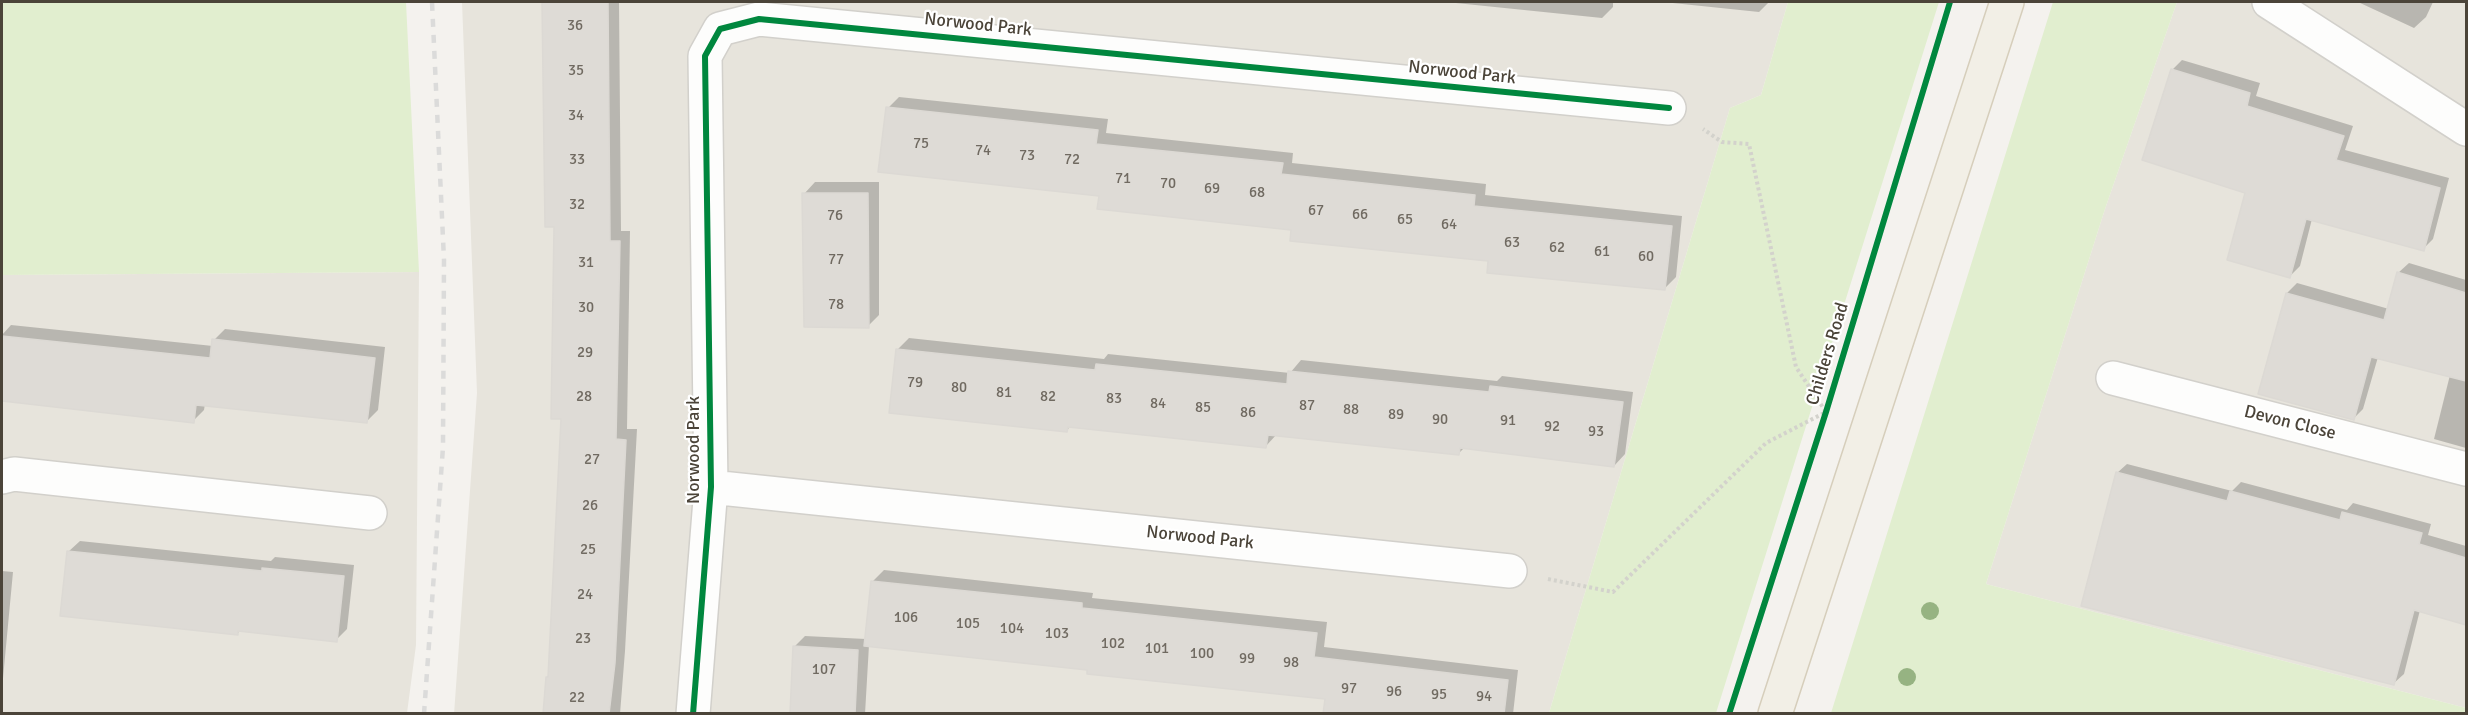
<!DOCTYPE html>
<style>
body{margin:0}
#map{position:relative;width:2468px;height:715px;overflow:hidden;background:#f4f2ee;font-family:Signika,sans-serif}
canvas{display:block}
.frame{position:absolute;inset:0;border:3px solid #4b4439;pointer-events:none}
</style>
<div id="map">
<canvas width="2468" height="715"></canvas>
<div class="frame"></div>
</div>
<script>
const c = document.querySelector('canvas').getContext('2d');
c.lineJoin = 'round';
function fillPath(path, color) {
  c.fillStyle = color;
  c.fill(path, 'evenodd');
}
function trace(path, color, width, dash) {
  c.strokeStyle = color;
  c.lineWidth = width;
  c.lineCap = dash ? 'butt' : 'round';
  c.setLineDash(dash || []);
  c.stroke(path);
}
function drawText(font, color, halo, rows, align = 'center') {
  c.font = font + ' Signika,sans-serif';
  c.lineWidth = 4.5;
  c.setLineDash([]);
  c.textBaseline = 'middle';
  c.strokeStyle = halo;
  c.fillStyle = color;
  for (const [text, x, y, turn = 0] of rows) {
    c.save();
    c.translate(x, y);
    c.rotate((+turn || 0) * Math.PI / 180);
    c.textAlign = isNaN(turn) ? turn : align;
    if (halo) c.strokeText(text, 0, 0);
    c.fillText(text, 0, 0);
    c.restore();
  }
}
fillPath(new Path2D(`
 M 462,2 L 1788,2 L 1761,95 L 1730,108 L 1549,713 L 454,714 L 477,393 Z
 M 2177,2 L 2466,2 L 2466,708 L 1986,584 L 2105,209 Z
 M 419,272 L 416,645 L 407,713 L 2,713 L 2,275 Z`), '#e7e4dc');
fillPath(new Path2D(`
 M 2,2 L 406,2 L 419,272 L 2,275 Z
 M 1788,2 L 1939,2 L 1716,713 L 1549,713 L 1730,108 L 1761,95 Z
 M 2053,2 L 2177,2 L 2105,209 L 1986,584 L 2466,708 L 2466,713 L 1831,713 Z`), '#e1eecf');
fillPath(new Path2D(`
 M 544,2 L 619,2 L 621,231 L 630,231 L 627,429 L 637,429 L 625,651 L 620,714 L 545,714 L 547,677 L 550,675 L 562,418 L 555,226 L 546,226 Z
 M 1446,2 L 1613,2 L 1613,7 L 1602,18 Z
 M 1663,2 L 1769,2 L 1759,12 Z
 M 2358,2 L 2433,2 L 2426,17 L 2414,28 Z
 M 2182,60 L 2260,83 L 2256,96 L 2353,126 L 2345,150 L 2449,178 L 2433,239 L 2423,249 L 2312,219 L 2300,266 L 2290,276 L 2247,192 L 2172,70 Z
 M 899,97 L 1108,119 L 1106,133 L 1293,153 L 1292,163 L 1486,184 L 1485,195 L 1682,216 L 1676,277 L 1664,289 L 1100,195 L 888,108 Z
 M 815,182 L 879,182 L 879,315 L 868,326 L 804,194 Z
 M 2409,263 L 2466,280 L 2466,448 L 2434,439 L 2450,375 L 2378,357 L 2363,409 L 2353,419 L 2287,293 L 2297,283 L 2389,309 L 2398,273 Z
 M 11,325 L 213,346 L 214,340 L 225,329 L 385,347 L 378,410 L 367,421 L 205,404 L 204,410 L 193,421 L 2,401 L 2,335 Z
 M 909,338 L 1104,359 L 1108,354 L 1290,373 L 1301,360 L 1497,381 L 1502,376 L 1633,392 L 1625,454 L 1614,466 L 1465,447 L 1459,453 L 1277,434 L 1266,446 L 1071,426 L 1067,430 L 898,349 Z
 M 2127,464 L 2232,491 L 2241,482 L 2347,510 L 2353,503 L 2431,524 L 2428,535 L 2466,546 L 2466,624 L 2420,610 L 2404,674 L 2394,683 L 2117,473 Z
 M 80,541 L 271,561 L 275,557 L 354,565 L 347,629 L 336,640 L 241,630 L 237,634 L 68,552 Z
 M 884,570 L 1093,593 L 1092,598 L 1327,622 L 1324,647 L 1518,670 L 1513,714 L 1325,714 L 1327,698 L 1089,669 L 869,645 L 865,714 L 791,714 L 794,647 L 805,636 L 866,639 L 873,581 Z
 M 2,571 L 13,572 L 2,689 Z`), '#0003');
const building = new Path2D(`
 M 542,2 L 608,2 L 610,241 L 620,241 L 616,439 L 626,440 L 615,663 L 609,714 L 543,714 L 546,677 L 548,677 L 561,419 L 551,419 L 554,227 L 545,227 Z
 M 2171,69 L 2250,93 L 2247,106 L 2344,136 L 2336,160 L 2440,188 L 2424,251 L 2306,219 L 2290,278 L 2227,260 L 2245,193 L 2142,160 Z
 M 886,107 L 1098,130 L 1096,144 L 1283,163 L 1281,174 L 1475,195 L 1474,206 L 1672,226 L 1665,290 L 1487,273 L 1488,261 L 1290,241 L 1291,230 L 1097,209 L 1099,196 L 878,172 Z
 M 802,193 L 868,193 L 869,328 L 804,327 Z
 M 2397,272 L 2466,293 L 2466,381 L 2371,357 L 2354,420 L 2258,394 L 2286,293 L 2384,320 Z
 M 2,336 L 210,358 L 212,339 L 375,358 L 367,423 L 196,405 L 194,423 L 2,401 Z
 M 896,349 L 1095,370 L 1096,364 L 1287,384 L 1288,371 L 1489,392 L 1490,386 L 1623,402 L 1614,467 L 1460,448 L 1459,455 L 1268,435 L 1266,448 L 1068,427 L 1067,432 L 889,413 Z
 M 2116,472 L 2227,501 L 2230,491 L 2340,520 L 2342,512 L 2422,533 L 2419,544 L 2466,558 L 2466,625 L 2414,610 L 2394,685 L 2081,606 Z
 M 67,551 L 262,571 L 262,568 L 344,576 L 337,642 L 238,631 L 238,635 L 60,616 Z
 M 871,581 L 1082,603 L 1082,608 L 1317,633 L 1314,657 L 1508,680 L 1504,714 L 1323,714 L 1325,699 L 1087,674 L 1087,670 L 864,646 Z
 M 793,646 L 858,650 L 855,714 L 790,714 Z`);
fillPath(building, '#dedbd6');
trace(building, '#dcd9d4', 1.5);
const minor = new Path2D(`
 M 2269,2 L 2466,129
 M 2113,378 L 2466,469
 M 2,477 L 14,474 L 370,513
 M 711,487 L 1510,571
 M 693,714 L 711,487 L 705,56 L 720,29 L 759,19 L 1669,108`);
const major = new Path2D(`
 M 1775,714 L 2007,2`);
trace(minor, '#d2d0cb', 36);
trace(major, '#d6cebb', 36);
trace(new Path2D(`
 M 1548,579 L 1613,592 L 1766,443 L 1826,412 L 1796,367 L 1749,144 L 1722,142 L 1703,129`), '#d3d2cc', 4, [3, 3]);
trace(minor, '#fdfdfc', 33);
trace(major, '#f2efe6', 33);
trace(new Path2D(`
 M 424,714 L 443,447 L 444,260 L 432,2`), '#dbdbda', 4.5, [8, 8]);
trace(new Path2D(`
 M 693,714 L 711,487 L 705,56 L 720,29 L 759,19 L 1669,108
 M 1729,714 L 1826,412 L 1950,2`), '#00873e', 6);
c.fillStyle = '#96b382';
for (const [x, y] of [
 [1930,611],
 [1907,677]
]) {
  c.beginPath();
  c.arc(x, y, 9, 0, 2 * Math.PI);
  c.fill();
}
drawText('15px', '#706a61', null, [
 ["36",575,26],
 ["35",576,71],
 ["34",576,116],
 ["75",921,144],
 ["74",983,151],
 ["73",1027,156],
 ["33",577,160],
 ["72",1072,160],
 ["71",1123,179],
 ["70",1168,184],
 ["69",1212,189],
 ["68",1257,193],
 ["32",577,205],
 ["67",1316,211],
 ["66",1360,215],
 ["76",835,216],
 ["65",1405,220],
 ["64",1449,225],
 ["63",1512,243],
 ["62",1557,248],
 ["61",1602,252],
 ["60",1646,257],
 ["77",836,260],
 ["31",586,263],
 ["78",836,305],
 ["30",586,308],
 ["29",585,353],
 ["79",915,383],
 ["80",959,388],
 ["81",1004,393],
 ["28",584,397],
 ["82",1048,397],
 ["83",1114,399],
 ["84",1158,404],
 ["87",1307,406],
 ["85",1203,408],
 ["88",1351,410],
 ["86",1248,413],
 ["89",1396,415],
 ["90",1440,420],
 ["91",1508,421],
 ["92",1552,427],
 ["93",1596,432],
 ["27",592,460],
 ["26",590,506],
 ["25",588,550],
 ["24",585,595],
 ["106",906,618],
 ["105",968,624],
 ["104",1012,629],
 ["103",1057,634],
 ["23",583,639],
 ["102",1113,644],
 ["101",1157,649],
 ["100",1202,654],
 ["99",1247,659],
 ["98",1291,663],
 ["107",824,670],
 ["97",1349,689],
 ["96",1394,692],
 ["95",1439,695],
 ["94",1484,697],
 ["22",577,698]
]);
drawText('18px', '#4b4439', '#fff', [
 ["Norwood Park",978,25,6],
 ["Norwood Park",1462,73,6],
 ["Childers Road",1828,354,-73],
 ["Devon Close",2290,423,14],
 ["Norwood Park",694,450,-90],
 ["Norwood Park",1200,538,6]
]);
</script>
